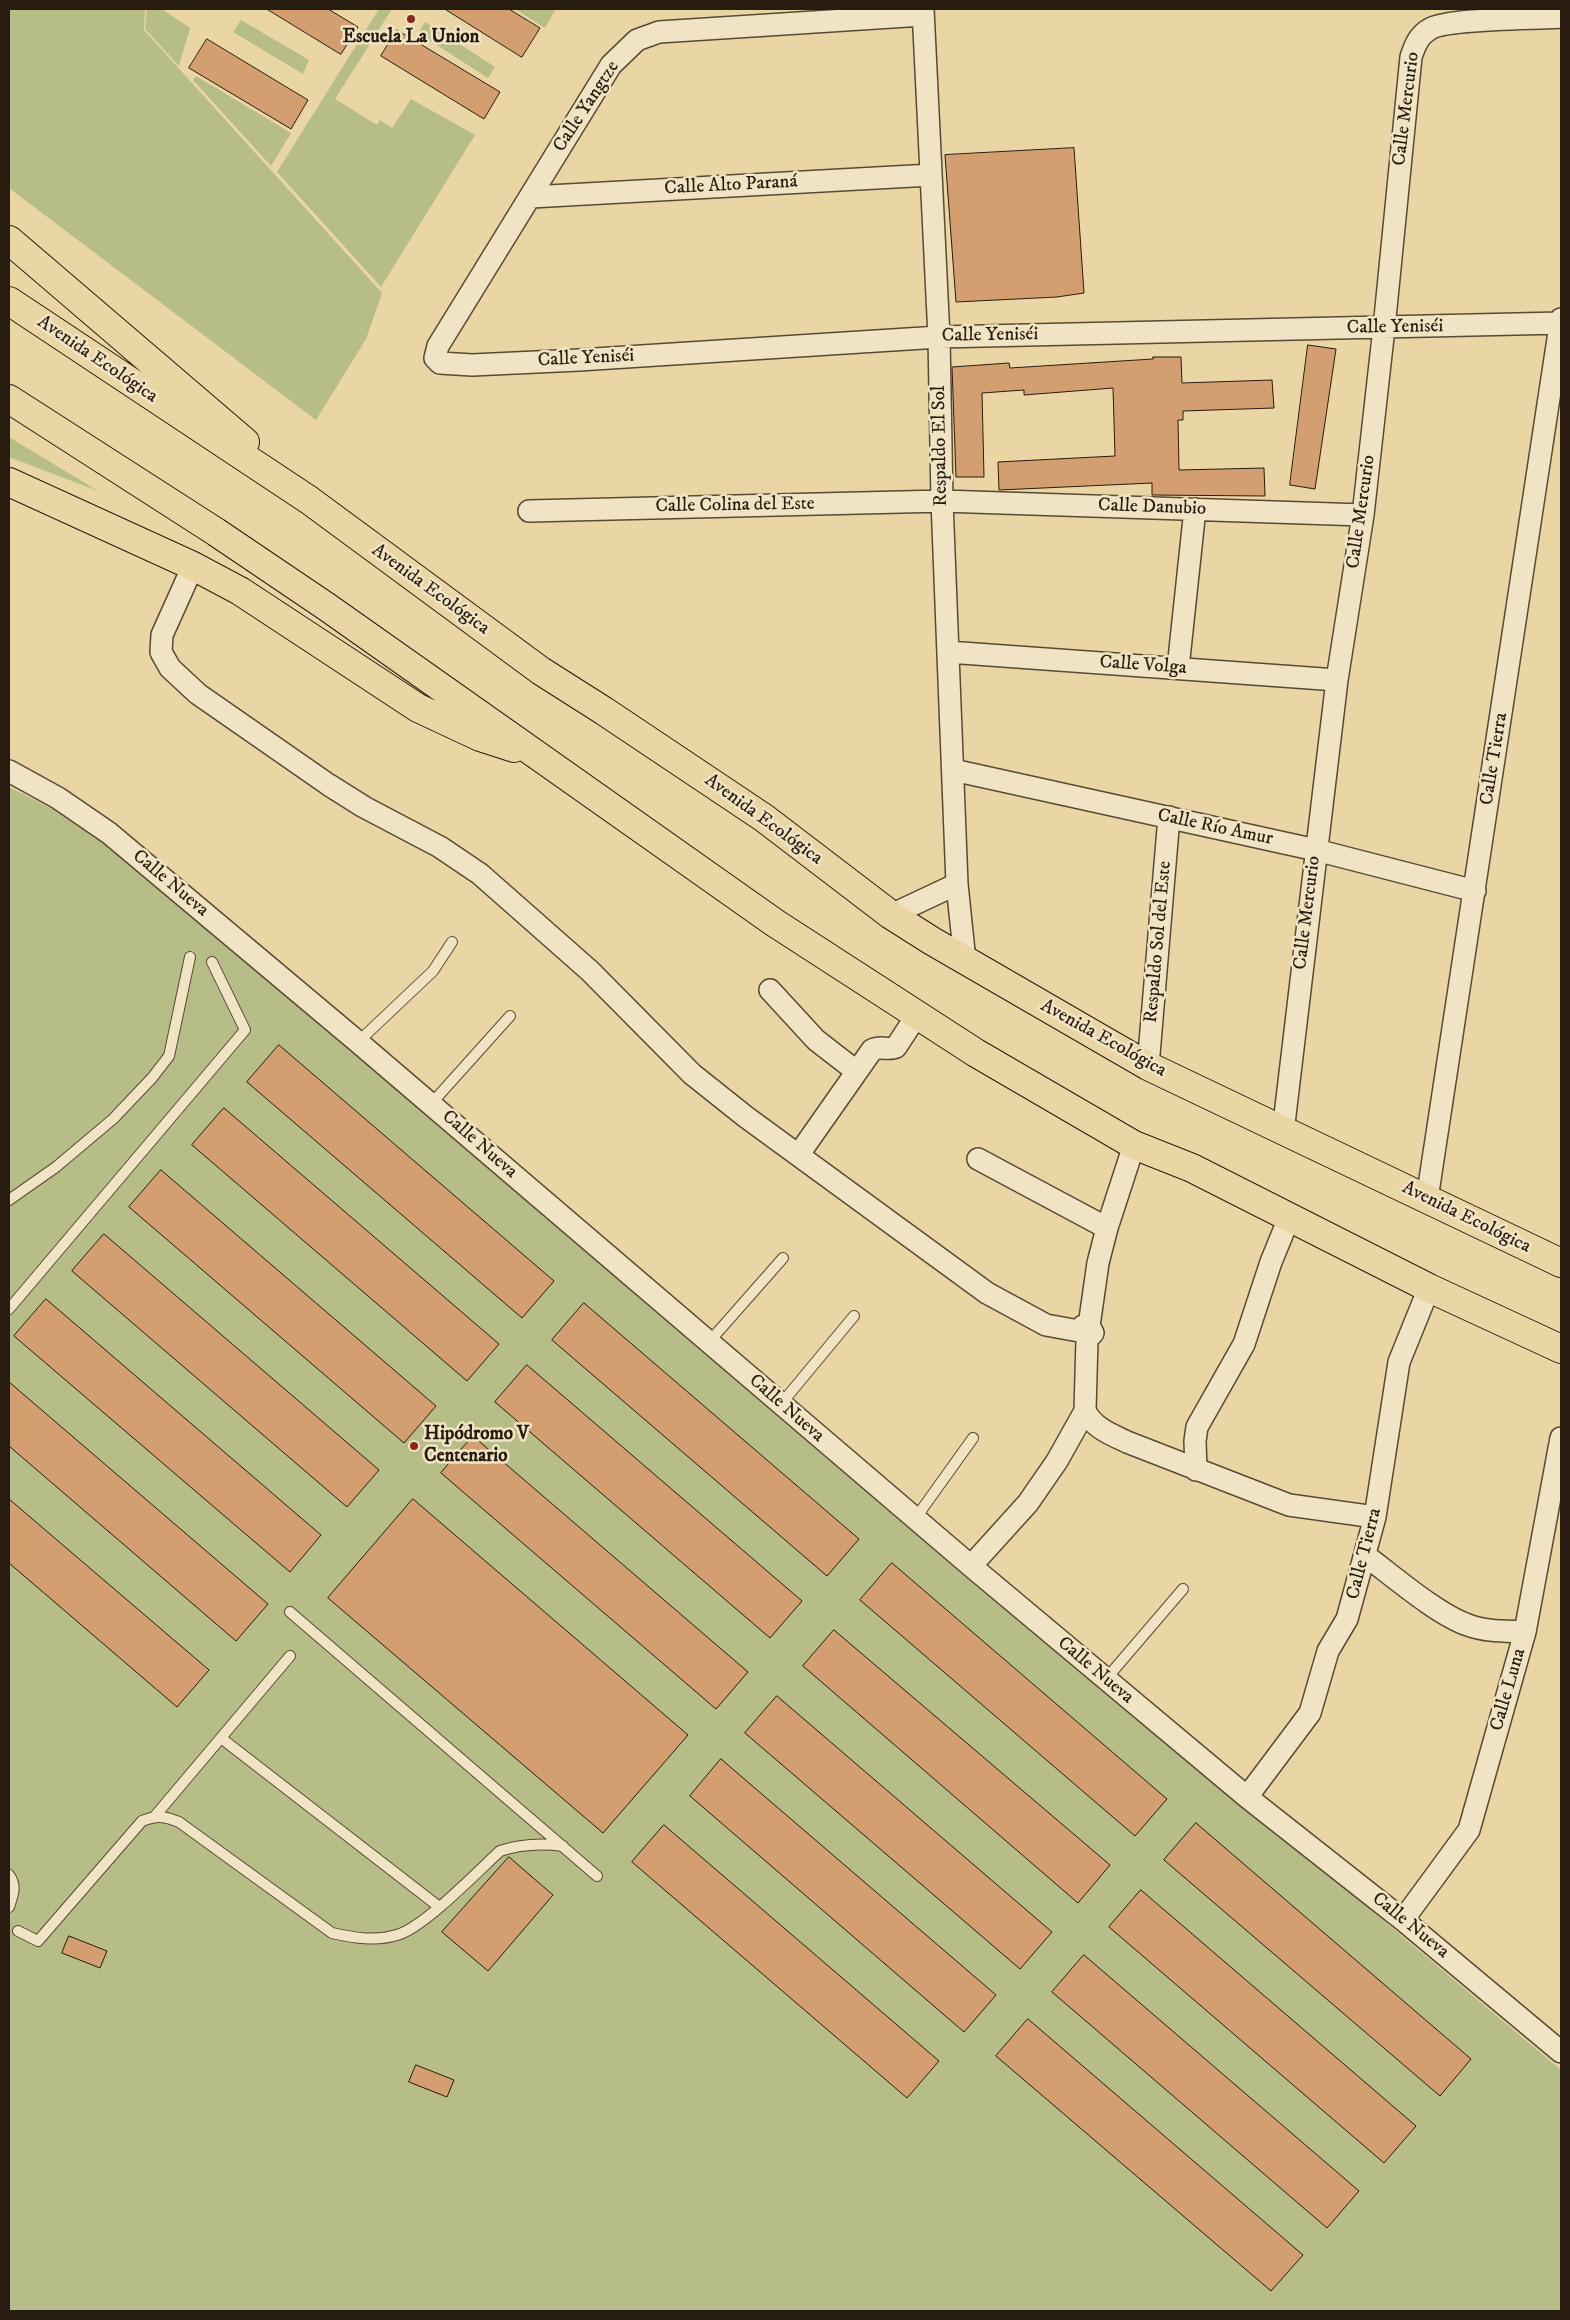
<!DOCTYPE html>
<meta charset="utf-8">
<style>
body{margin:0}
#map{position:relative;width:1570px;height:2320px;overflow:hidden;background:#ead5a4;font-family:"IM FELL DW Pica",serif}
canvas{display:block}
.frame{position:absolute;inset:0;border:10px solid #271c0f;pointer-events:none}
</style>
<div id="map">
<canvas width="1570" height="2320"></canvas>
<div class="frame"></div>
</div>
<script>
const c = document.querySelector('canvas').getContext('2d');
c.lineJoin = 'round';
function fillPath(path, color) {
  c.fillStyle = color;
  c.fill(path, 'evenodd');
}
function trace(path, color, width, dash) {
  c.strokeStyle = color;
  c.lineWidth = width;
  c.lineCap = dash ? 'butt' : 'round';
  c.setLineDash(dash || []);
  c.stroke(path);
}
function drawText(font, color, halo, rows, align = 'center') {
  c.font = font + ' "IM FELL DW Pica",serif';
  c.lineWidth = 5;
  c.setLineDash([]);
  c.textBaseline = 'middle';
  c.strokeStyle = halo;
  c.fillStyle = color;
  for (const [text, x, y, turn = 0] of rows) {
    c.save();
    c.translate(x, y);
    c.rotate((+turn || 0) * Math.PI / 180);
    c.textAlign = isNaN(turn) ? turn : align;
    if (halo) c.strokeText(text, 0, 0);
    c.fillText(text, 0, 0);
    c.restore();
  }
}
fillPath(new Path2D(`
 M 9,9 L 145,9 L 144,30 L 382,293 L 366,339 L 316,420 L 9,188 Z
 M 147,9 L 162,9 L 190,28 L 179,66 L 145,29 Z
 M 379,9 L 392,9 L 335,99 L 377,125 L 380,120 L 392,128 L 411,99 L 475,135 L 381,287 L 277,172 Z
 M 515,9 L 556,9 L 545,28 Z
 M 241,20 L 309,60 L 303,74 L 233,32 Z
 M 425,22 L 495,67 L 488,78 L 418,33 Z
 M 196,76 L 291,133 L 271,166 L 193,80 Z
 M 9,437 L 98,491 L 9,457 Z
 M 9,787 L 77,821 L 1561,2070 L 1561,2311 L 9,2311 Z`), '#b6bd86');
const building = new Path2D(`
 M 267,9 L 328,9 L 358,27 L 341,54 Z
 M 445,9 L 509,9 L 540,28 L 522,57 Z
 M 397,30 L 500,92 L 484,119 L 381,56 Z
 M 207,39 L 308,100 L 291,129 L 189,68 Z
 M 1074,148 L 1084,293 L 1057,297 L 956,302 L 945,155 Z
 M 1308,345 L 1336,349 L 1315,489 L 1290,485 Z
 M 1153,357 L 1181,357 L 1182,383 L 1272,380 L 1274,408 L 1183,411 L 1183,420 L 1178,420 L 1179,470 L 1264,468 L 1265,496 L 1152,495 L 1152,483 L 999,490 L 998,462 L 1115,456 L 1113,388 L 1024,395 L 1024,390 L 982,393 L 984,477 L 956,477 L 952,367 L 1009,363 L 1010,368 L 1153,359 Z
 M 279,1045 L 554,1281 L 522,1318 L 247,1082 Z
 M 224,1108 L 499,1344 L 467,1381 L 192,1145 Z
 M 161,1170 L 436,1406 L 404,1443 L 129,1207 Z
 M 104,1234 L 379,1470 L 347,1507 L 72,1271 Z
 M 46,1299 L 321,1535 L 290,1572 L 14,1336 Z
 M 584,1303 L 859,1539 L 827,1576 L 552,1340 Z
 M 527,1365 L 802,1601 L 770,1638 L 495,1402 Z
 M 9,1382 L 268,1604 L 236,1641 L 9,1446 Z
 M 473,1436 L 748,1672 L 716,1709 L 441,1473 Z
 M 9,1499 L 209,1670 L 177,1707 L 9,1563 Z
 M 413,1499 L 688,1735 L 603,1833 L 328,1598 Z
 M 892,1563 L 1167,1799 L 1135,1836 L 860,1600 Z
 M 834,1630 L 1110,1865 L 1078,1903 L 803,1666 Z
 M 777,1696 L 1052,1932 L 1020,1969 L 745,1733 Z
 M 721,1759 L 996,1995 L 964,2032 L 690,1796 Z
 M 1196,1823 L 1471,2059 L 1440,2096 L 1164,1860 Z
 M 664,1825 L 939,2061 L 907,2098 L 632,1862 Z
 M 509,1857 L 553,1895 L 488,1971 L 442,1932 Z
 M 1141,1890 L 1416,2126 L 1384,2163 L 1109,1927 Z
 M 69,1936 L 107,1951 L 100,1968 L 62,1953 Z
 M 1084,1955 L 1359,2191 L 1327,2228 L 1052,1992 Z
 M 1028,2019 L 1303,2255 L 1271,2291 L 996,2056 Z
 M 416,2065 L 454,2080 L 447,2097 L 409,2082 Z`);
fillPath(building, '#d39f71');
trace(building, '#271c0f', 1);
const lane = new Path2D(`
 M 358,1042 L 433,971 L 452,942
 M 431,1104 L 510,1016
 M 9,1200 L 56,1167 L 113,1119 L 152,1078 L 169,1056 L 190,957
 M 9,1309 L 245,1030 L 212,962
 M 709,1342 L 783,1258
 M 781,1404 L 854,1316
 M 915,1519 L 973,1438
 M 290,1612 L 597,1876
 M 1106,1679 L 1183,1589
 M 221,1738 L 438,1906
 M 155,1816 L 290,1656
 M 9,1875 C 17,1885 13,1895 9,1907
 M 18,1931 L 38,1941 L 142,1821 C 157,1815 164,1816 179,1822 L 332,1933 C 354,1938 377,1942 400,1934 C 427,1924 476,1873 500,1851 C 521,1844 540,1843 563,1846`);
const street = new Path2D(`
 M 923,9 L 939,337 L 942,501 L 957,884 L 965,961
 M 923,15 L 659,32 L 637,40 L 611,65 L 438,346 L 435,358 L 440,363 L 472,365 L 579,360 L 939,337 L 1561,323
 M 531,197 L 931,175
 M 529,511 L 942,501 L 1363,515
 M 193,566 L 162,635 L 161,652 L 170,668 L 198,694 L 329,785 L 364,807 L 440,847 L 480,874 L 590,971 L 692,1074 L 746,1117 L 987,1293 L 1046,1325 L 1079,1331
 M 948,652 L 1337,680
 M 1178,668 L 1195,509
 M 953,770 L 1316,850 L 1475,891
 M 9,771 L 58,798 L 109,833 L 358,1042 L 971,1566 L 1247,1797 L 1403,1920 L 1561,2052
 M 891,915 L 957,884
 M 770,990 L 816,1040 L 856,1071
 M 1148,1066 L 1169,817
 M 1283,1132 L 1337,680 L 1363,515 L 1384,328 L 1411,57 C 1415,45 1419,35 1430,29 C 1447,18 1536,19 1561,17
 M 799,1154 L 872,1050 C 880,1045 888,1051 896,1047 L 917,1015
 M 978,1159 L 1107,1228
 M 1427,1199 L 1561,319
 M 1083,1326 L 1089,1326 L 1093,1333 L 1087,1339 L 1085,1411 C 1094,1428 1110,1434 1127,1442 L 1289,1505 L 1375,1517
 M 1089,1326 L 1098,1263 L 1107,1228 L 1134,1145
 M 1196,1470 L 1195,1441 L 1197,1427 L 1244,1344 L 1271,1262 L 1289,1218
 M 1366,1556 C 1393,1576 1438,1615 1468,1625 C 1486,1632 1507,1631 1525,1632
 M 971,1566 L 1028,1503 L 1057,1461 L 1085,1411
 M 1247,1797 L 1310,1713 L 1328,1651 L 1347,1619 L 1375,1517 L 1399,1362 L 1429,1288
 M 1403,1920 L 1469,1830 L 1525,1632 L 1561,1438`);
const primary = new Path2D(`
 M 9,240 L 245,442
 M 9,301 L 309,500 L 541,671 L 604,711 L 764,818 L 891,915 L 932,941 L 1148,1066 L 1561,1263
 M 9,399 L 216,532 L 327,607 L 775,923 L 976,1053 L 1134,1145 L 1192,1168 L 1429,1288 L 1561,1349
 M 9,482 L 193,566 L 240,591 L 418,708 L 480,737 L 514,748`);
trace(lane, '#584a34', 12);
trace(street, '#584a34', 24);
trace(primary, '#271c0f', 30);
trace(lane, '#f1e4c4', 10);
trace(street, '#f1e4c4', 21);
trace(primary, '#ead5a4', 28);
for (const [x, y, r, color] of [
 [411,19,5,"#8f2418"],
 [414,1446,5,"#8f2418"]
]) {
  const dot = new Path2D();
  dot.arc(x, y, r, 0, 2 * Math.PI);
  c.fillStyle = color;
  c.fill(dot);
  trace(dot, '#f1e4c4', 2);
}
drawText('bold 19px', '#271c0f', '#f1e4c4', [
 ["Escuela La Union",411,38],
 ["Hipódromo V",424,1435,"left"],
 ["Centenario",424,1457,"left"]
]);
drawText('19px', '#271c0f', '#f1e4c4', [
 ["Calle Yangtze",587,107,-57],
 ["Calle Mercurio",1407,109,-83],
 ["Calle Alto Paraná",731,186,-3],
 ["Calle Yeniséi",1395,328,-1],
 ["Calle Yeniséi",990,336,-1],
 ["Calle Yeniséi",586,359,-3],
 ["Avenida Ecológica",97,360,34],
 ["Respaldo El Sol",941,446,-91],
 ["Calle Colina del Este",735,506,-1],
 ["Calle Danubio",1152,508,2],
 ["Calle Mercurio",1362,512,-82],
 ["Avenida Ecológica",430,590,36],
 ["Calle Volga",1143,666,4],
 ["Calle Tierra",1495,759,-81],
 ["Avenida Ecológica",763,820,36],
 ["Calle Río Amur",1215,828,12],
 ["Calle Nueva",170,884,40],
 ["Calle Mercurio",1308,913,-83],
 ["Respaldo Sol del Este",1159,942,-85],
 ["Avenida Ecológica",1103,1039,29],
 ["Calle Nueva",479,1145,41],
 ["Avenida Ecológica",1466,1218,26],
 ["Calle Nueva",786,1409,41],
 ["Calle Tierra",1365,1554,-76],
 ["Calle Nueva",1095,1671,40],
 ["Calle Luna",1509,1690,-74],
 ["Calle Nueva",1410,1926,39]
]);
</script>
